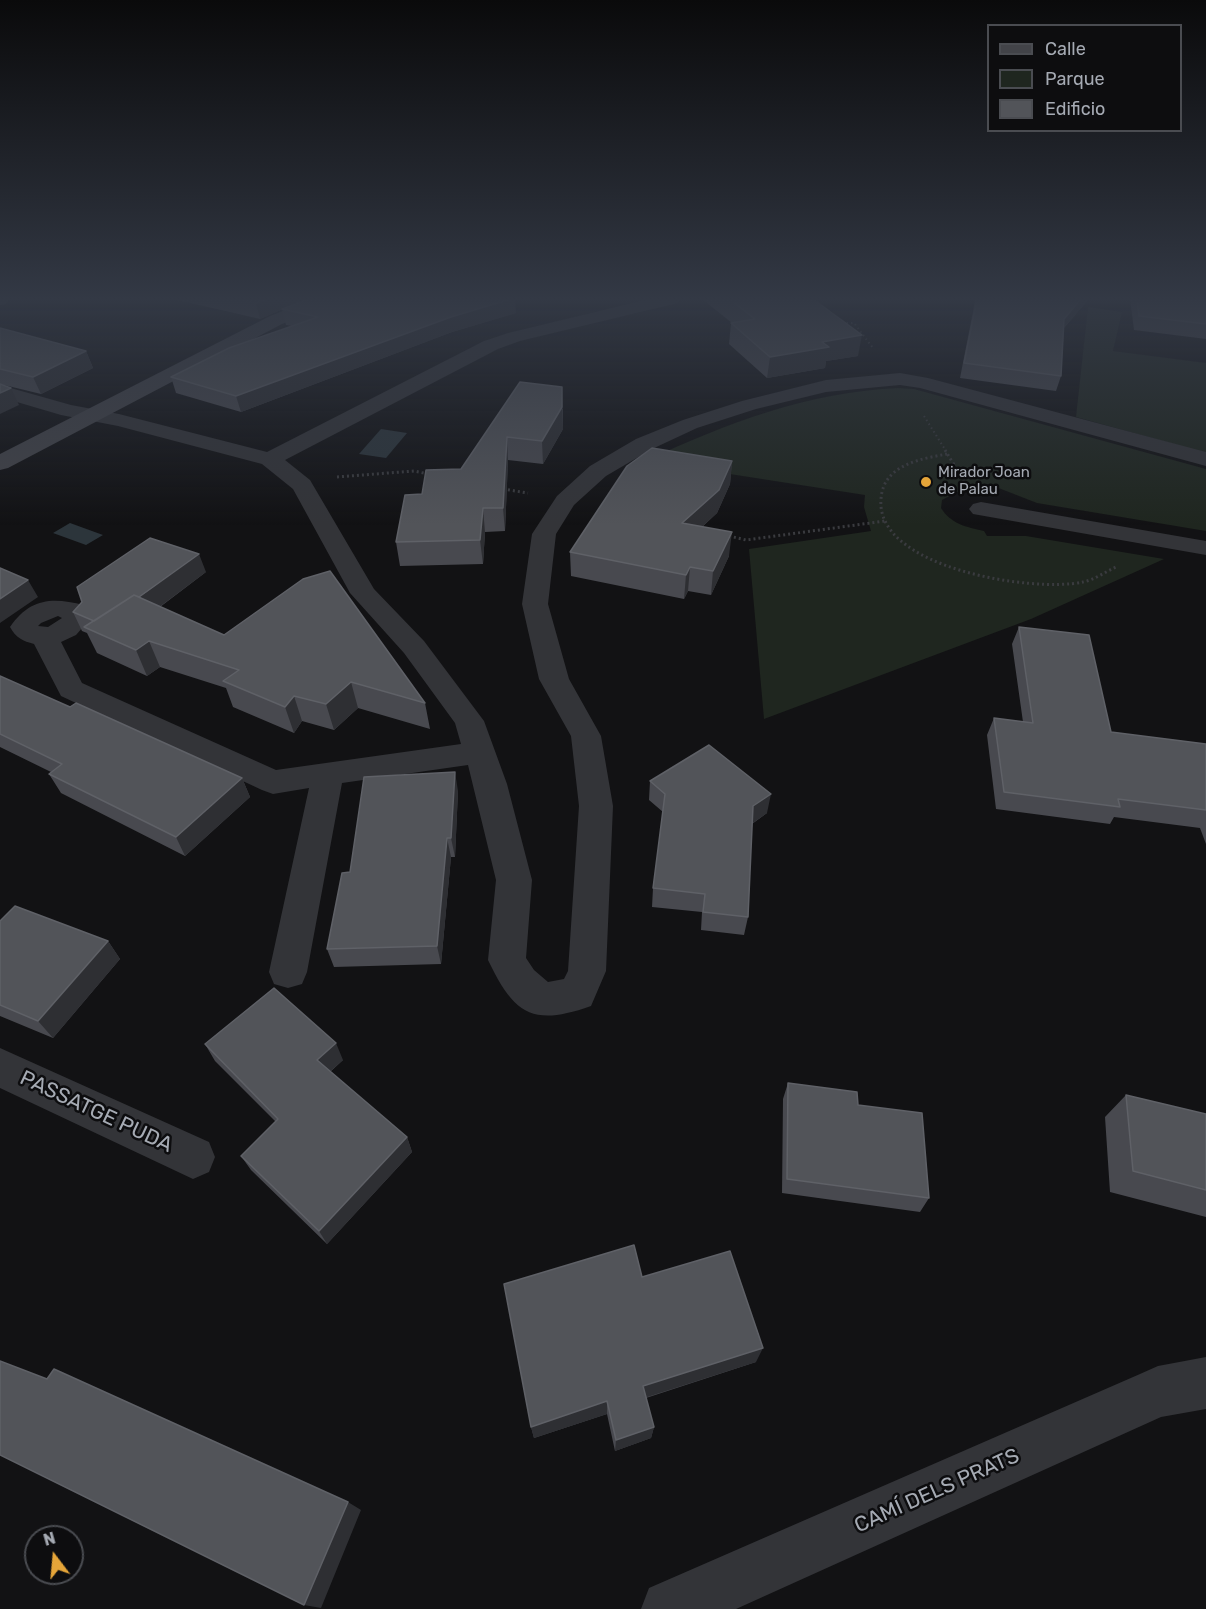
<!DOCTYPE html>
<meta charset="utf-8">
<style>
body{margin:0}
#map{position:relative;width:1206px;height:1609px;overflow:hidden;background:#121214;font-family:Rubik,sans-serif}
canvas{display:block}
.legend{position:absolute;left:987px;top:24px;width:195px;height:108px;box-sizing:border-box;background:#0d0d0f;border:2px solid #4a4c51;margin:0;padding:8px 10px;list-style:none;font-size:18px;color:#a5aab3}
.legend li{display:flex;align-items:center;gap:12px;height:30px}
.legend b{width:30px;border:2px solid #4a4c51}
.north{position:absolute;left:24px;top:1525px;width:60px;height:60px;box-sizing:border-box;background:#0d0d0f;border:2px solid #4a4c51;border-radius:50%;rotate:344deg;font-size:16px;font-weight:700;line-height:24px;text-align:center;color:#a5aab3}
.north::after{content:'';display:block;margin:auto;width:21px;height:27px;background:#e5a539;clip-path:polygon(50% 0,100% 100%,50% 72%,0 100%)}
</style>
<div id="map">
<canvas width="1206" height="1609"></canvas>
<ul class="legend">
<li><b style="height:8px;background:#424348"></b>Calle</li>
<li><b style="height:16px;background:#1f261f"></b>Parque</li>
<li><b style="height:16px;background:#525459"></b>Edificio</li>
</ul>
<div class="north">N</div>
</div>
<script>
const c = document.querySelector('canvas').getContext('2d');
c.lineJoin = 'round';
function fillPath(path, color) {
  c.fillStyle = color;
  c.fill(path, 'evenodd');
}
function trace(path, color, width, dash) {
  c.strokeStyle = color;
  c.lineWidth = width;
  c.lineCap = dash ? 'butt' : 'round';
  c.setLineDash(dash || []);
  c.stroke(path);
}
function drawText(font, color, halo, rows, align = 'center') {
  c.font = font + ' Rubik,sans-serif';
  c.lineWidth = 5;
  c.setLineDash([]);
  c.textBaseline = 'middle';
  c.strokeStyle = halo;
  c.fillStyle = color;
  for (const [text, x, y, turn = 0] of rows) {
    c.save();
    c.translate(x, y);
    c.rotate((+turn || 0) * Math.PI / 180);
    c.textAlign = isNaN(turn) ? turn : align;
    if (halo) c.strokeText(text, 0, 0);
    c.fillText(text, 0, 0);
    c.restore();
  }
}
fillPath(new Path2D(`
 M 1088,307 L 1122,312 L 1113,351 L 1206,363 L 1206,453 L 1076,417 Z
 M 898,388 L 914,389 L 1206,469 L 1206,531 L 1037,503 L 996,487 L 972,484 L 975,490 L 957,492 L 942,500 L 941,508 C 951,524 966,527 984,531 L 987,536 L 1026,536 L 1164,559 L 1031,619 L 764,719 L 749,549 L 871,531 L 864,507 L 865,495 L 646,461 C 726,423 809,392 898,388 Z`), '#1f261f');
fillPath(new Path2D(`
 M 381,429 L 407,433 L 386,458 L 359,454 Z
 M 70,523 L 103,535 L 86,545 L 53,533 Z`), '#2c353b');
trace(new Path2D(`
 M 842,323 L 854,323 L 873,348
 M 924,416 L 946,451`), '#3a3b3f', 2, [1.5, 3]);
trace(new Path2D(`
 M 945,450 L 964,481
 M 947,454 C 920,459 883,465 881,499 C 875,568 1033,593 1083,582 C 1094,580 1105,572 1116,567
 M 337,477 L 414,471 L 428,474
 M 503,489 L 528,493
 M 729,536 L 746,540 L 885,521`), '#3a3b3f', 3, [2, 3]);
fillPath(new Path2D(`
 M 649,299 L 680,299 L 678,303 L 520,341 L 498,349 L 285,460 L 310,480 L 374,589 L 424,641 L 484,721 L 507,784 L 532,880 L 526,958 L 534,970 L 548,982 L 564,979 L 568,971 L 579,806 L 571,736 L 539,679 L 522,604 L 532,534 L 557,496 L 590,466 L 636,439 L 683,420 L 742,401 L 826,380 L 900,373 L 928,378 L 1206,452 L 1206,466 L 920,388 L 900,385 L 826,392 L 756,409 L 697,428 L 652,449 L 606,476 L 574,505 L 556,534 L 548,604 L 569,679 L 601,736 L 613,806 L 606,971 L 591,1006 C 532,1027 514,1014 488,960 L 496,880 L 468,765 L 342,783 L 307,972 L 302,984 L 288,988 L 274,984 L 269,972 L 309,788 L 273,794 L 262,790 L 61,696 L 34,644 C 23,641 16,638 10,627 C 30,598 52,597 84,605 L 90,619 L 76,635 L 61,642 L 82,683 L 276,770 L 461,744 L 455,723 L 404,653 L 350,593 L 293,489 L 262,464 L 118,426 L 61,415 L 0,397 L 0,385 L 71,405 L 119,414 L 267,452 L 484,341 L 508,333 ZM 58,616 L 62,618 L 48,627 L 38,626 L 41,623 Z
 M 981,502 L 1206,541 L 1206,555 L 973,514 L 969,509 L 973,504 Z
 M 0,1048 L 209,1142 L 215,1157 L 209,1172 L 193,1179 L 0,1088 Z
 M 1206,1357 L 1206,1409 L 1161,1417 L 736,1609 L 641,1609 L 649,1588 L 1140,1374 L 1158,1366 Z`), '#333438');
fillPath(new Path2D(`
 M 0,299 L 9,299 L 6,304 L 0,305 Z
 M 313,299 L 337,299 L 335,303 L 282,324 L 8,468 L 0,470 L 0,454 L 270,316 Z`), '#424348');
fillPath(new Path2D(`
 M 173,299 L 306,299 L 260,319 Z
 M 702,299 L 813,299 L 858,356 L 826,361 L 825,368 L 767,378 L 729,344 L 731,323 L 732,323 Z
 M 974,299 L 1089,299 L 1064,328 L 1061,376 L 1056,391 L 960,378 L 975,301 Z
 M 1130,299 L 1206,299 L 1206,339 L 1134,330 Z
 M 282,309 L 516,313 L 452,332 L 241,412 L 176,393 L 171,377 L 292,326 L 286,325 Z
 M 0,328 L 86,351 L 93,368 L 41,394 L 0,384 Z
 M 520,382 L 563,409 L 563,429 L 543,464 L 508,460 L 505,531 L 485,532 L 483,564 L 400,566 L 396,542 L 422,494 L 461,469 Z
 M 732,461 L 730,484 L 717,513 L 702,527 L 729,556 L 711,595 L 688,591 L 684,599 L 571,576 L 570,552 Z
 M 206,572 L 160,607 L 224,635 L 425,703 L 430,729 L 358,708 L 334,730 L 302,721 L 294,733 L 233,707 L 226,688 L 160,667 L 147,676 L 97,653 L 87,633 L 82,631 L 73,612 L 82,602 Z
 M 1019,627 L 1111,732 L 1206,744 L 1206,844 L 1200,828 L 1114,817 L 1110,824 L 996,809 L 987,735 L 994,718 L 1023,722 L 1012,644 Z
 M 0,676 L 70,707 L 242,778 L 250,797 L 185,856 L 61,793 L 49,774 L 51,772 L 0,747 Z
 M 650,781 L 767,813 L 752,824 L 748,917 L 744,935 L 701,930 L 702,912 L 652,907 L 653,888 L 663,812 L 649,800 Z
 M 458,791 L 455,857 L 451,857 L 441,964 L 334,967 L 327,949 L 350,872 Z
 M 0,921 L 108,941 L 120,959 L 53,1038 L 0,1016 Z
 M 205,1044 L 343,1060 L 330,1072 L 407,1137 L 412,1152 L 327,1244 L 251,1170 L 241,1156 L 276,1122 L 215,1061 Z
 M 788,1083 L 858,1105 L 929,1198 L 920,1212 L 782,1193 L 783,1099 Z
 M 1126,1095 L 1206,1114 L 1206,1217 L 1110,1192 L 1105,1117 Z
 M 642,1277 L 756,1362 L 646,1398 L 654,1427 L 651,1438 L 615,1451 L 607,1414 L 534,1438 L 531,1427 Z`), '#48494f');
fillPath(new Path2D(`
 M 266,299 L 306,299 L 260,319 L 256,303 Z
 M 511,299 L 515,299 L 516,313 L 452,332 L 241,412 L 236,396 L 451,317 Z
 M 1081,299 L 1089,299 L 1059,333 L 1064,319 Z
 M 862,335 L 858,356 L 826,361 L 825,368 L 767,378 L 770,357 L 822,342 Z
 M 86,351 L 93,368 L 41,394 L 33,377 Z
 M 562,387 L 563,429 L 543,464 L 542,441 Z
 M 11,388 L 19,405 L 0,414 L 0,393 Z
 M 507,437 L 508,460 L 505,531 L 503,508 Z
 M 732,461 L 730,484 L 717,513 L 680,547 L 682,523 Z
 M 483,508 L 485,532 L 483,564 L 480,540 Z
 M 732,532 L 729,556 L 711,595 L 713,571 Z
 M 199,554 L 206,572 L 114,641 L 101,625 Z
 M 690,567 L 688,591 L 684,599 L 686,575 Z
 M 28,580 L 38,597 L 0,623 L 0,599 Z
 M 149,641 L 160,667 L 147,676 L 136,650 Z
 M 351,682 L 358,708 L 334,730 L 326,704 Z
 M 294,696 L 302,721 L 294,733 L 285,707 Z
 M 455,772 L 458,791 L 455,857 L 451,838 Z
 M 242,778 L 250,797 L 185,856 L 176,837 Z
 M 771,794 L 767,813 L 750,825 L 753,806 Z
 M 447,838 L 451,857 L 441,964 L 437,946 Z
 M 108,941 L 120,959 L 53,1038 L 38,1021 Z
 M 336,1043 L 343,1060 L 325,1076 L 317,1060 Z
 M 407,1137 L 412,1152 L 327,1244 L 319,1231 Z
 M 763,1348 L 756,1362 L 641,1399 L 643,1386 Z
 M 607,1401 L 607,1414 L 534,1438 L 531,1427 Z
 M 654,1427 L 651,1438 L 615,1451 L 616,1440 Z
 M 348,1502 L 361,1510 L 321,1608 L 304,1605 Z`), '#2e2f33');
const building = new Path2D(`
 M 237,299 L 266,299 L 256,303 Z
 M 309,299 L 511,299 L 451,317 L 236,396 L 171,377 L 229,348 L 318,317 L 282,309 Z
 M 729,299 L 813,299 L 862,335 L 822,342 L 829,347 L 770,357 L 731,323 L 755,319 Z
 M 977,299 L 1081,299 L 1064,319 L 1061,376 L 964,363 Z
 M 1137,299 L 1193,299 L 1206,301 L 1206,324 L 1139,316 Z
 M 0,328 L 86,351 L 33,377 L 0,369 Z
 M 520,382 L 562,387 L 562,407 L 542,441 L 507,437 L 503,508 L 483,508 L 480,540 L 396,542 L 405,495 L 422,494 L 426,470 L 461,469 Z
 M 0,384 L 11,388 L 0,393 Z
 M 652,448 L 732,461 L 719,490 L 682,523 L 732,532 L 713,571 L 690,567 L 686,575 L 570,552 L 627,466 Z
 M 150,538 L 199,554 L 139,597 L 134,595 L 94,621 L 73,612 L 82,602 L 77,587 Z
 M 0,568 L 28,580 L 0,599 Z
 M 330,571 L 425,703 L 351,682 L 326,704 L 294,696 L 285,707 L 223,681 L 239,670 L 149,641 L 136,650 L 84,627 L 134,595 L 224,635 L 303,579 Z
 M 1019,627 L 1089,635 L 1111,732 L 1206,744 L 1206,810 L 1118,799 L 1120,807 L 1004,792 L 994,718 L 1033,723 Z
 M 0,676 L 70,707 L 76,703 L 242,778 L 176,837 L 49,774 L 62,764 L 0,734 Z
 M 709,745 L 771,794 L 753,806 L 748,917 L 703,912 L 705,894 L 653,888 L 665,794 L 650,781 Z
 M 455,772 L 451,838 L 447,838 L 437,946 L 327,949 L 342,873 L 350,872 L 364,777 Z
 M 15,906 L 108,941 L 38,1021 L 0,1005 L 0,921 Z
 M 274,988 L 336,1043 L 317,1060 L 407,1137 L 319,1231 L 241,1156 L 278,1119 L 205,1044 Z
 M 788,1083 L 857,1092 L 858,1105 L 922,1113 L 929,1198 L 787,1179 Z
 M 1126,1095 L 1206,1114 L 1206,1190 L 1133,1171 Z
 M 634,1245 L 642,1277 L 730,1251 L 763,1348 L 643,1386 L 654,1427 L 616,1440 L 607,1401 L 531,1427 L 504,1284 Z
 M 0,1361 L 47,1379 L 54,1369 L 348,1502 L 304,1605 L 0,1455 Z`);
fillPath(building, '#525459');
trace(building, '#5f6167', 1.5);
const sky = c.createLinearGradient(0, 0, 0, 525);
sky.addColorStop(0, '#0a0a0b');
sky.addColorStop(0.57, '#333945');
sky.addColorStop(1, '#33394500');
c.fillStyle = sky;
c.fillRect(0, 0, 1206, 525);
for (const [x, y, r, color] of [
 [926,482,6,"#e5a539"]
]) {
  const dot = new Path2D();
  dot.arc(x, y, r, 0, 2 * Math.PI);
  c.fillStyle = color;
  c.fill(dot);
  trace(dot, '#0d0d0f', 2);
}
drawText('15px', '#a5aab3', '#0d0d0f', [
 ["Mirador Joan",938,473],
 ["de Palau",938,490]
], 'left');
drawText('21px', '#a5aab3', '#0d0d0f', [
 ["PASSATGE PUDA",96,1112,25],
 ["CAMÍ DELS PRATS",937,1491,-24]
]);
</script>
